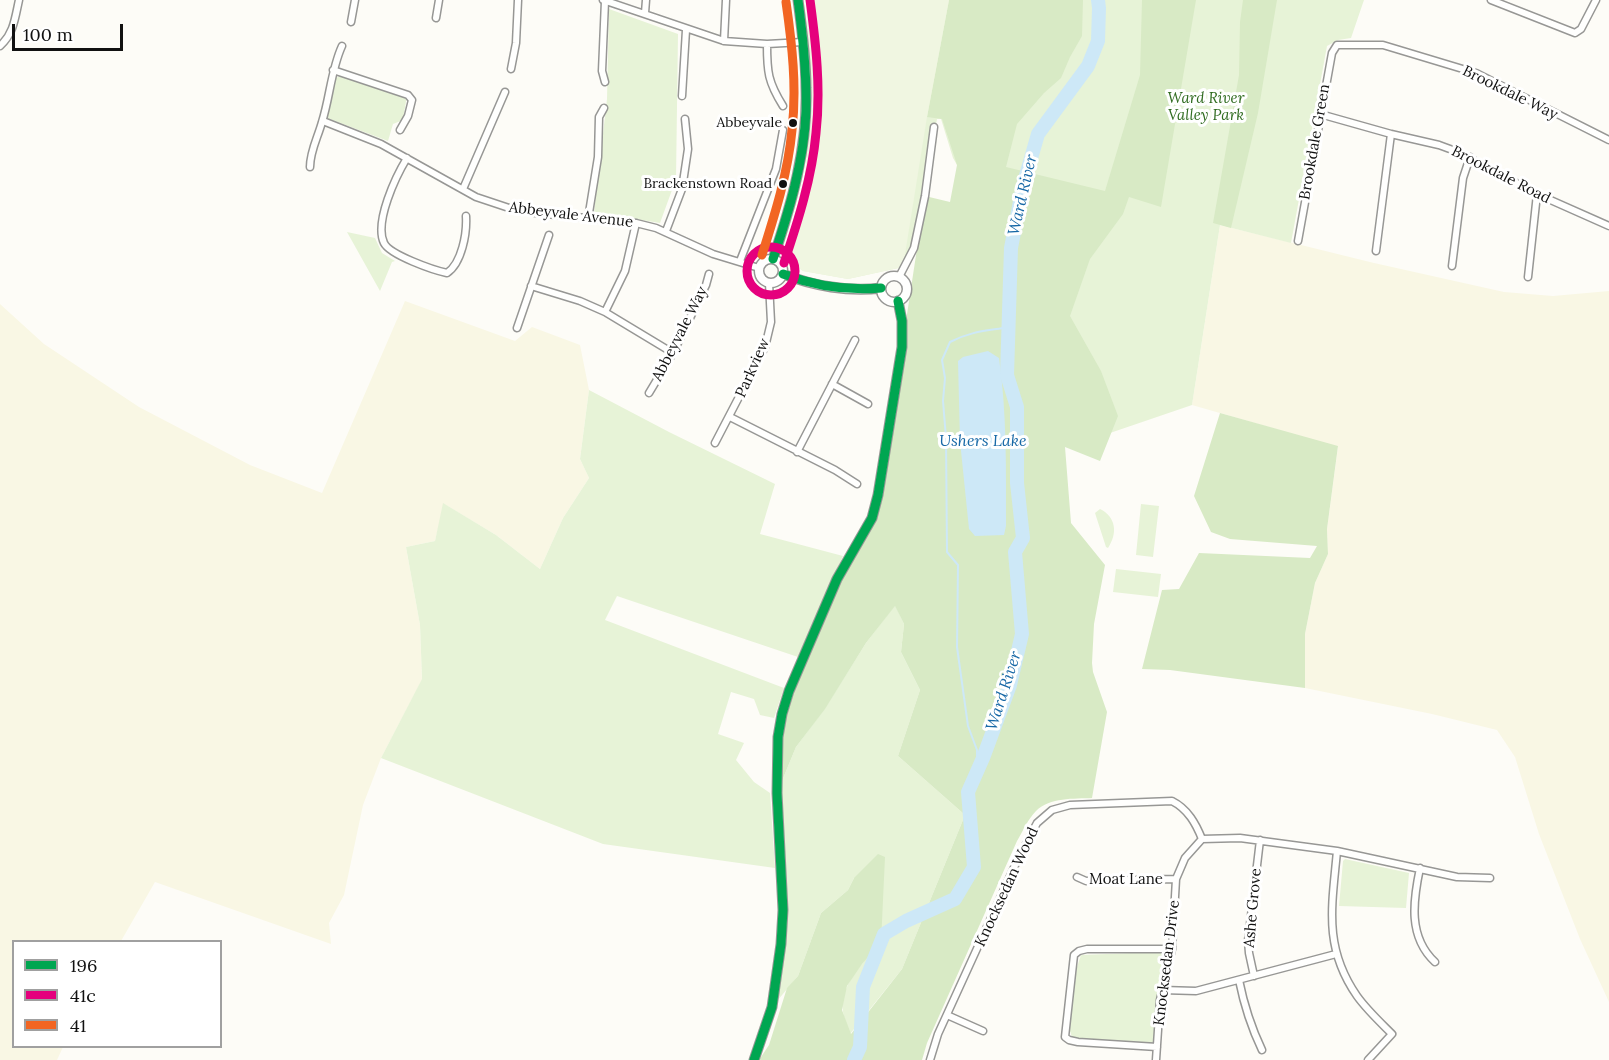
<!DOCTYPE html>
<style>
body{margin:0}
#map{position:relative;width:1609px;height:1060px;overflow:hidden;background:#fdfcf7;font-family:Lora,serif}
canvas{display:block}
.legend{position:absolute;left:12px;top:940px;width:210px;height:108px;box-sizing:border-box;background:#fff;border:2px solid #a0a0a0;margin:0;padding:8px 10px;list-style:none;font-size:18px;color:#111}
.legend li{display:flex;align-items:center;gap:12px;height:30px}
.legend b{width:30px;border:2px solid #a0a0a0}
.scale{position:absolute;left:12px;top:24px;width:111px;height:27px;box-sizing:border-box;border:3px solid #111;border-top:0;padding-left:8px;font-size:18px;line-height:21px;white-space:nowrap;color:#111;-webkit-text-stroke:4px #fff;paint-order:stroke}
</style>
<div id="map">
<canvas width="1609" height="1060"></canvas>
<ul class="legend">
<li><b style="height:8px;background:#00a651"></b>196</li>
<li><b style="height:8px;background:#e5007d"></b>41c</li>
<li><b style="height:8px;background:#f26522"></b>41</li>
</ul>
<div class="scale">100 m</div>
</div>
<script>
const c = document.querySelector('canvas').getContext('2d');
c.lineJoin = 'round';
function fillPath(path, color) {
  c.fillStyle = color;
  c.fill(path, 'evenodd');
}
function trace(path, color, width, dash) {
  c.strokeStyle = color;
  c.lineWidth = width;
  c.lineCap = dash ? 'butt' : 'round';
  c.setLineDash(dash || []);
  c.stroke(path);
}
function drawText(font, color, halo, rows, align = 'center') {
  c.font = font + ' Lora,serif';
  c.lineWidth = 6;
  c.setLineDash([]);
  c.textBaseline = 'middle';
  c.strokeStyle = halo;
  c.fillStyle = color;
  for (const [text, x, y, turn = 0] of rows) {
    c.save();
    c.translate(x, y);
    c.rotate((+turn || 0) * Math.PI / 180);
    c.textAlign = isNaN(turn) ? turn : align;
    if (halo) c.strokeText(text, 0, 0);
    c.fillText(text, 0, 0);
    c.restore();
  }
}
fillPath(new Path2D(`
 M 1220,225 L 1374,263 L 1504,292 L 1553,296 L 1609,291 L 1609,1002 L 1580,939 L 1539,834 L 1515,757 L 1497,730 L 1432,714 L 1305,688 L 1305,634 L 1315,583 L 1328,554 L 1327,529 L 1338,447 L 1192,405 Z
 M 405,301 L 515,341 L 532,327 L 580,345 L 589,390 L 580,459 L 589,478 L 563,518 L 540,569 L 496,535 L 444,504 L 435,541 L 406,547 L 420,625 L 422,680 L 381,758 L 363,805 L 344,895 L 329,923 L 331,944 L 155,882 L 121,941 L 14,942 L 14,1046 L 63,1047 L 57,1060 L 0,1060 L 0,304 L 44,344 L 139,407 L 250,465 L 322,493 Z`), '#f9f7e4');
fillPath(new Path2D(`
 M 806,0 L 1364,0 L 1351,38 L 1338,40 L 1327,46 L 1291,243 L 1220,225 L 1192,405 L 1110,433 L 953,158 L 941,119 L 937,119 L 914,248 L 903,267 L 848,279 L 803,271 L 786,259 L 790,235 L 805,175 L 813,107 Z
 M 609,9 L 678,34 L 676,179 L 660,223 L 594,212 L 607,99 Z
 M 340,76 L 407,95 L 403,120 L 393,124 L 388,141 L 327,118 L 334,79 Z
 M 347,232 L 375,238 L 382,253 L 395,261 L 392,262 L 380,291 Z
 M 589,390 L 669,432 L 775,484 L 760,534 L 843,556 L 798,657 L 617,596 L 605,620 L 784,688 L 774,718 L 760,715 L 754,699 L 731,692 L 718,734 L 744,743 L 736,760 L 754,782 L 770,793 L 775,868 L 603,844 L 381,758 L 422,679 L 420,625 L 406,547 L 435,541 L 443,503 L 496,535 L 540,569 L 563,518 L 589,478 L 580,459 Z
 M 1141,504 L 1159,506 L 1153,557 L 1136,555 Z
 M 1100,509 C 1116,517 1118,533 1108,548 L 1106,547 L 1095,513 Z
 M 1116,569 L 1161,574 L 1158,597 L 1113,592 Z
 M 895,605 L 904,624 L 901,652 L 920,690 L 898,756 L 965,815 L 902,969 L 850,1034 C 848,1027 844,1019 843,1012 C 839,985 864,961 881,943 L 854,878 L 848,890 L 821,913 L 798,976 L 772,1007 L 783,915 L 777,793 L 796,747 L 825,708 L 866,643 Z
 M 1345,859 L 1409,873 L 1406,908 L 1339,906 L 1343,861 Z
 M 1158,952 L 1166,955 L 1167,960 L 1158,998 L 1153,1042 L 1150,1044 L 1078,1040 L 1072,1037 L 1069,1028 L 1077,967 L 1081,955 Z`), '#e7f3d7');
fillPath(new Path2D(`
 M 949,0 L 1083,0 L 1082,36 L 1070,57 L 1061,78 L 1044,93 L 1017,124 L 1006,167 L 1105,191 L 1140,75 L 1142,0 L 1196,0 L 1161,207 L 1129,197 L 1123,214 L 1090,259 L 1070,316 L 1101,371 L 1118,416 L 1100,461 L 1065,447 L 1071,523 L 1105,565 L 1094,624 L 1092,663 L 1093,672 L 1107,712 L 1092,798 C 1074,799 1050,797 1036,811 C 1028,819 1023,831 1017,841 L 927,1043 L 922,1060 L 759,1060 L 769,1045 L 787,988 L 798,976 L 821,913 L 848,890 L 854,878 L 878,854 L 885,857 L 881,943 L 862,964 L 847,986 L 842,1010 L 851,1034 L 902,969 L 965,815 L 898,756 L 920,690 L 901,652 L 904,624 L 895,606 L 866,643 L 825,709 L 796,747 L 777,793 L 782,714 L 816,630 L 872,518 L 885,459 L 925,196 L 950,202 L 957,165 L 942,119 L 927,117 Z
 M 1243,0 L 1277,0 L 1258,113 L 1231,228 L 1213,223 L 1239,75 L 1240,22 Z
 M 1220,413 L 1338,446 L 1327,529 L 1328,554 L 1315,583 L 1305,634 L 1305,688 L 1170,670 L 1142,669 L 1162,590 L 1179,589 L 1199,553 L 1310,558 L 1317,546 L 1230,539 L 1211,532 L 1194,496 Z`), '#d8eac5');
fillPath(new Path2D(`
 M 806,0 L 949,0 L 927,117 L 903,267 L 848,279 L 803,271 L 786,259 L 790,235 L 805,175 L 813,107 Z`), '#f0f6e1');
fillPath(new Path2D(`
 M 988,351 L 999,358 C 1007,414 1006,470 1006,526 L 1004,535 L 975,536 L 969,529 L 960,441 L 958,361 L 963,357 Z`), '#cde8f7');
trace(new Path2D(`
 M 977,772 L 977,750 L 968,726 L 957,647 L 958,565 L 947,552 L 946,438 L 943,401 L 945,378 L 942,360 L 950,342 C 971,331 987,331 1009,327`), '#cde8f7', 2);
trace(new Path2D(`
 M 854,1060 L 860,1047 L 863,987 L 884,934 L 906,921 L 955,899 L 974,867 L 968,792 L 983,758 L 1010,685 L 1022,634 L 1015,552 L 1023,538 L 1017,483 L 1017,407 L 1007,375 L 1011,248 L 1023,186 L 1038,134 L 1088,66 L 1098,41 L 1099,8 L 1098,0`), '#cde8f7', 14);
const minor = new Path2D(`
 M 603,0 L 724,41 L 767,44 L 803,42
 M 1491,0 L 1575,33 L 1581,29 L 1596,0
 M 605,1 L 602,71 L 605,82
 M 645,13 L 646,0
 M 436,18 L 439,0
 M 351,22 L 355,0
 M 724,41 L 726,0
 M 767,44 C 767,72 768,82 783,106
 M 0,46 C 14,33 15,18 19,0
 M 511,69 L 516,43 L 518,0
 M 333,70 L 408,95 L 412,100 L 408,116 L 400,130
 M 682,96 L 686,30
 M 1320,114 L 1391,134 L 1439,145 L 1458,152 L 1537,194 L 1609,226
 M 323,121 L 381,144 L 476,197 L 509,208 L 536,213 L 636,223 L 656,228 L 713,254 L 759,268
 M 407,158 C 396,176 374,222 384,243 C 390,255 433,270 447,273 C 462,263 467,233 466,216
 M 310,167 C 310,151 318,137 322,122 C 330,97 331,70 342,46
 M 463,189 L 505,92
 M 588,219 L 598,157 L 599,117 L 604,108
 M 666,231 L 682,189 L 688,149 L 685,119
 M 1298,241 L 1332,53 L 1337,45 L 1383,45 L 1476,73 L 1609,140
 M 1376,251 L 1391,134
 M 740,261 L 776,169 L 783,130
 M 1452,266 L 1463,178 L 1470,157
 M 899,277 L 914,248 L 925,196 L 934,127
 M 1528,277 L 1537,194
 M 531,286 L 580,301 L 605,312 L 673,353
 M 605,312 L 625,271 L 636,223
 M 517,328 L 549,235
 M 832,384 L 868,404
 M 649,393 L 673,353 L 706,285 L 709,274
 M 730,417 L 835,470 L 857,484
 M 715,443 L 765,347 L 771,322 L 769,283
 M 797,452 L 855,340
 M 1202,839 L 1240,838 L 1337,851 C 1332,906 1323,947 1357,996 C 1367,1010 1380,1022 1392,1034 L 1368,1060
 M 1337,851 L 1457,877 L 1490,878
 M 1420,868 C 1413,901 1408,937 1435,962
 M 1077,877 L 1086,881 L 1176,879
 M 1254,976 L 1249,953 L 1248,941 L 1260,840
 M 1239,980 C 1244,1005 1251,1027 1262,1050
 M 1162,990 L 1196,991 L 1336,954
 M 947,1015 L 983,1031
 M 1157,1047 L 1078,1042 L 1069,1040 L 1065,1037 L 1074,955 L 1079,951 L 1087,949 L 1172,949
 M 930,1060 L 938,1034 L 1017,861 L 1037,823 L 1052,810 L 1070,805 L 1172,801 C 1188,809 1196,824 1202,839
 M 1156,1060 L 1160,1000 L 1172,949 L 1176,879 L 1185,858 L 1202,839`);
const tertiary = new Path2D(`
 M 773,259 C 792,203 808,147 806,88 C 806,58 802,29 798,0
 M759 271a12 12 0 1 1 24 0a12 12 0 1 1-24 0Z
 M 783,274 C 813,286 849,292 881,288
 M881 289a13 13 0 1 1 26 0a13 13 0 1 1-26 0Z
 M 754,1060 L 772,1007 L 781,944 L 783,910 L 777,793 L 778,737 L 782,714 L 789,691 L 837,579 L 872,518 L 878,495 L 902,347 L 902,321 L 898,301`);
trace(minor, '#979795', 9);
trace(tertiary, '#979795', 11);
trace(minor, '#fffffe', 6);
trace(tertiary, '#fffffe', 8);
trace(new Path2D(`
 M 773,259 C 789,211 804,162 806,111 C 807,73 803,37 798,0
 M 783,274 C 815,286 847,291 881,288
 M 754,1060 L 772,1007 L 781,944 L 783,910 L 777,793 L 778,737 L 782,714 L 789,691 L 837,579 L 872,518 L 878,495 L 902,347 L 902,321 L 898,301`), '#00a651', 9);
trace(new Path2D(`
 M747 271a24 24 0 1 1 48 0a24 24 0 1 1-48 0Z
 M 784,263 C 798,221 812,178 816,133 C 821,89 816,44 810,0`), '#e5007d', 9);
trace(new Path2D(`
 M 762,255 C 775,214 788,173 792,130 C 797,87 792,44 786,2`), '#f26522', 9);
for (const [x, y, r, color] of [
 [793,123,5,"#111"],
 [783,184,5,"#111"]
]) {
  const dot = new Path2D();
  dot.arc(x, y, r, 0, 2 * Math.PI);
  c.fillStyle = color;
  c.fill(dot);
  trace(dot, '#fff', 2);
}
drawText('14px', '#111', '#fff', [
 ["Abbeyvale",782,123],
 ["Brackenstown Road",772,184]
], 'right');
drawText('15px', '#111', '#fff', [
 ["Brookdale Way",1510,93,26],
 ["Brookdale Green",1315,142,-80],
 ["Brookdale Road",1501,175,27],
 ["Abbeyvale Avenue",571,215,7],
 ["Abbeyvale Way",680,334,-63],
 ["Parkview",753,368,-66],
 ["Moat Lane",1126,880],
 ["Knocksedan Wood",1007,887,-65],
 ["Ashe Grove",1253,908,-85],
 ["Knocksedan Drive",1167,963,-83]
]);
drawText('italic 15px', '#2f6b1f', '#fff', [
 ["Ward River",1206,99],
 ["Valley Park",1206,116]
]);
drawText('italic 16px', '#1768a6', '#fff', [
 ["Ward River",1023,195,-77],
 ["Ushers Lake",983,441],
 ["Ward River",1004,691,-72]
]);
</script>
